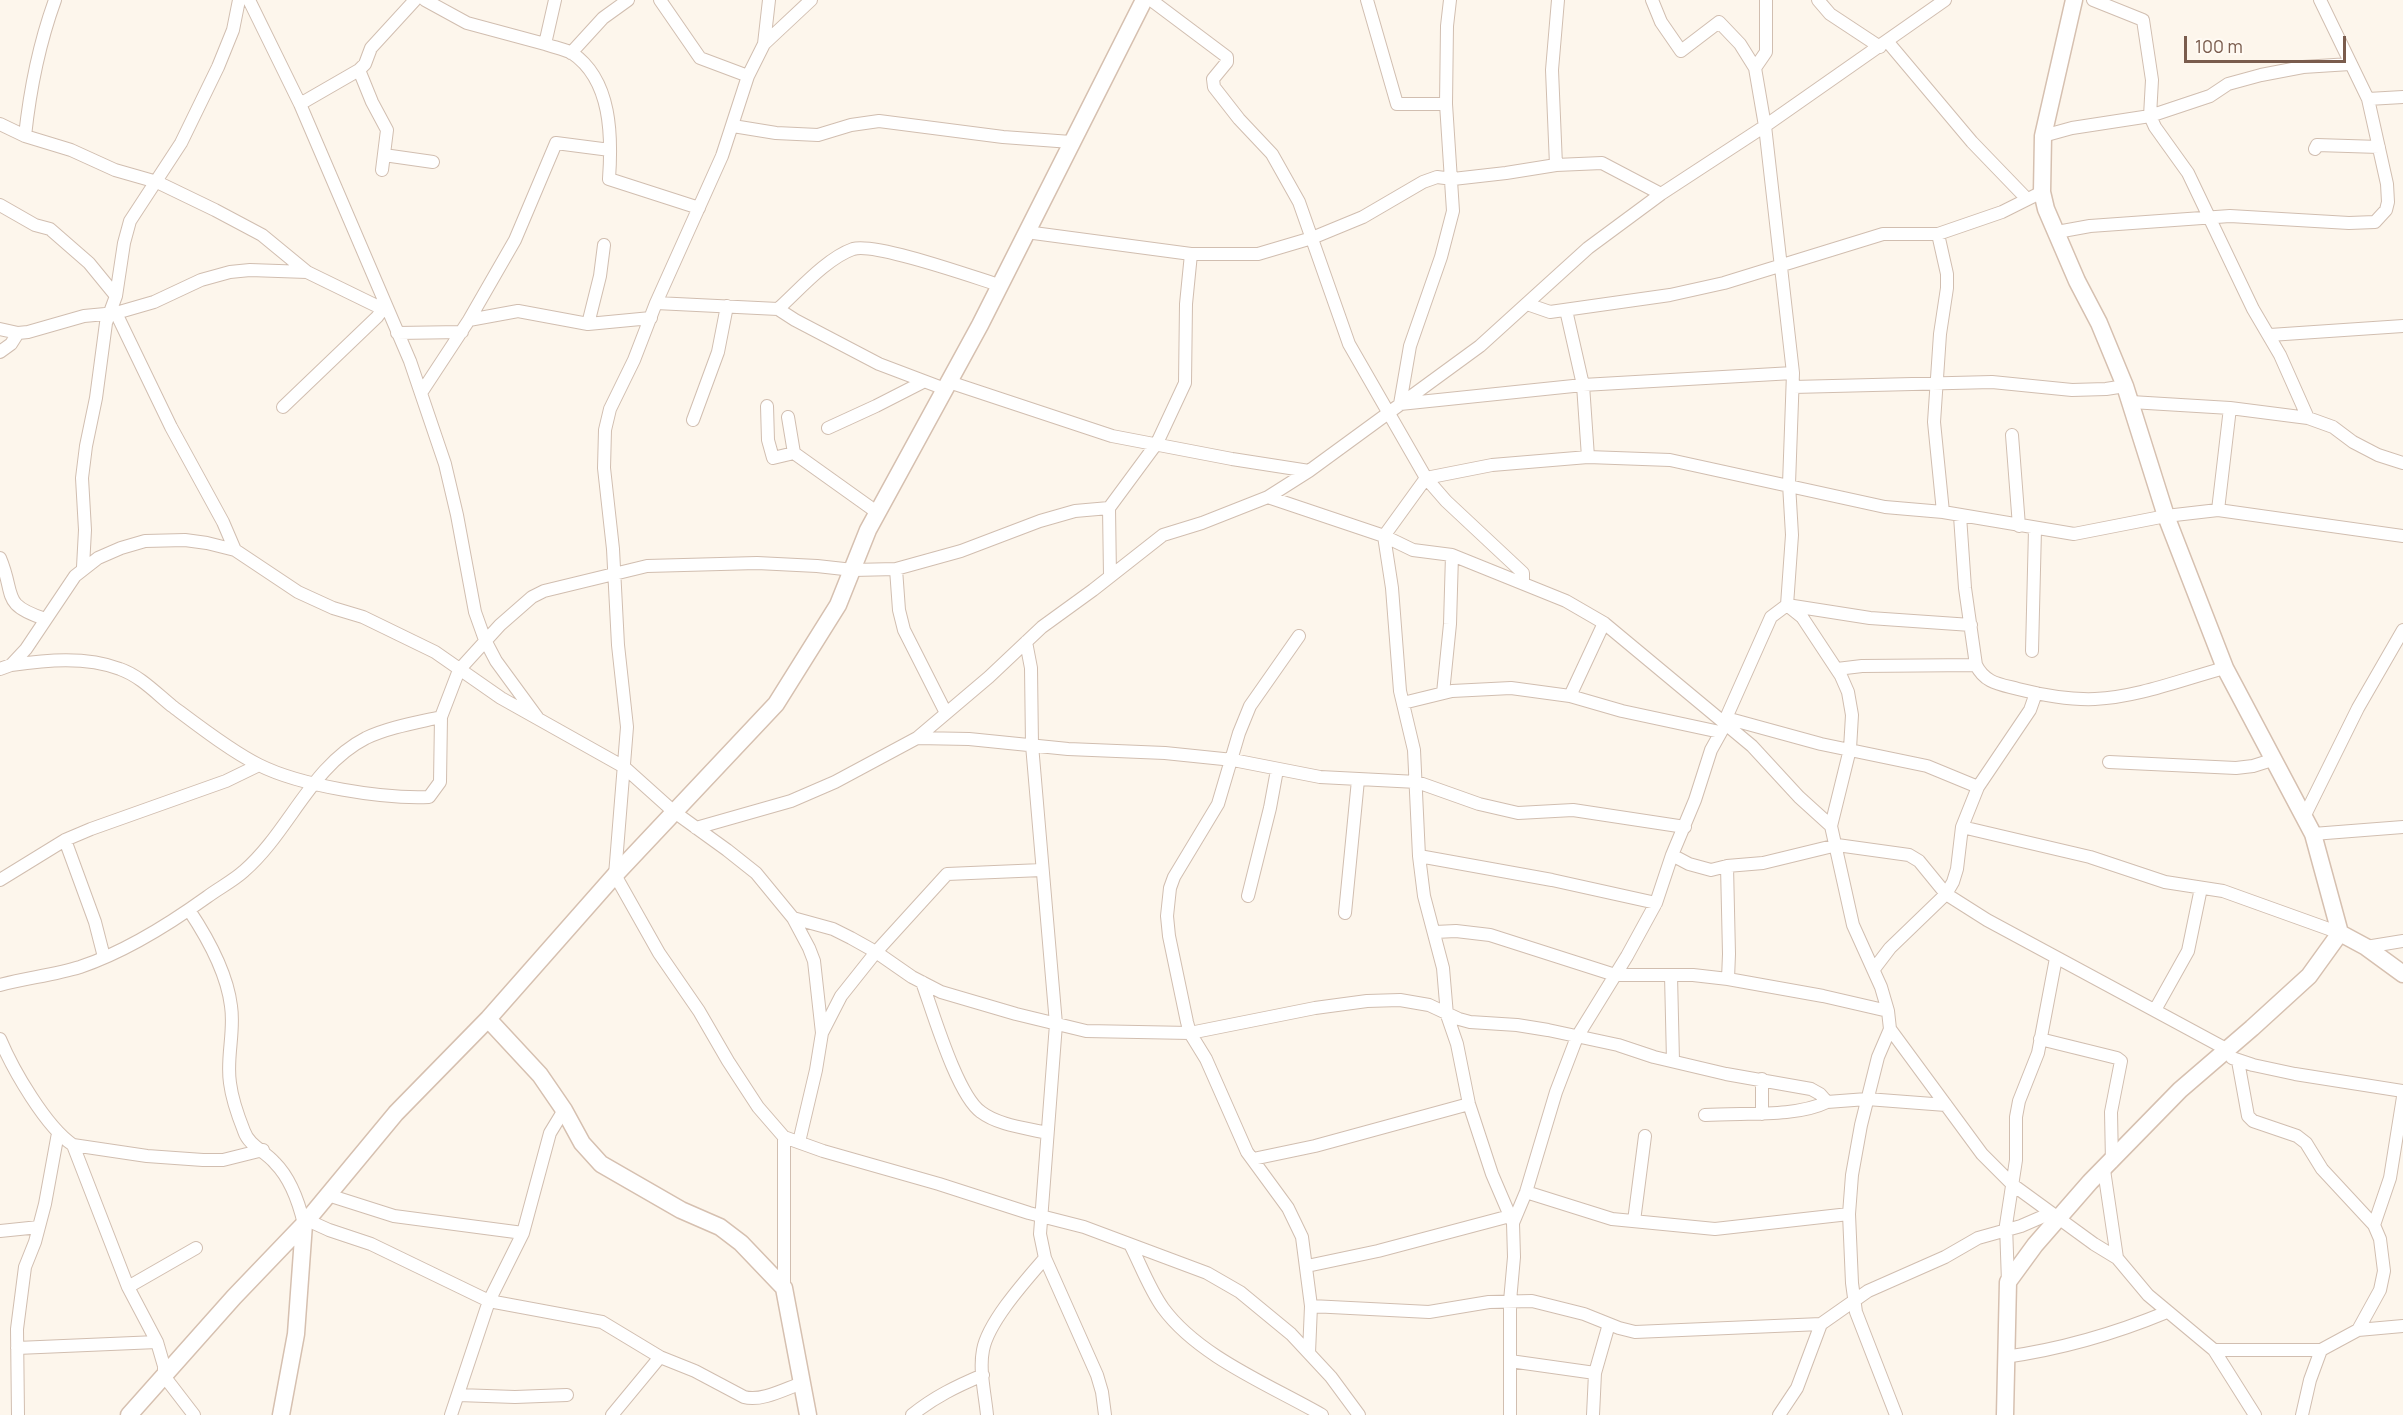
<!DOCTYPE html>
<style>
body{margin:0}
#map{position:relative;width:2403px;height:1415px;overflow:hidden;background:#fdf6ec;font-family:Manrope,sans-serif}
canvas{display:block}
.scale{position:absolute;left:2184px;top:36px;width:162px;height:27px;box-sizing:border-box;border:3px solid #7a5c4d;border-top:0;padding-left:8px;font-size:18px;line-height:21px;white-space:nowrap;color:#7a5c4d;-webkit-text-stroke:4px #fffaf3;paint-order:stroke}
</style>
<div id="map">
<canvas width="2403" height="1415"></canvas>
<div class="scale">100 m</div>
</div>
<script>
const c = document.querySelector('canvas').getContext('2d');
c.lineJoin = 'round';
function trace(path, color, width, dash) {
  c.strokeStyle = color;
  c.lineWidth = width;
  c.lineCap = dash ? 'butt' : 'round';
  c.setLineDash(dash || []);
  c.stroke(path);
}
const street = new Path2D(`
 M 249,0 L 300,104 L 410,361 L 445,464 L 457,515 L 475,612 L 485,640 L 496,661 L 537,717
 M 425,0 L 467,23 L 545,44
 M 555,0 L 545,44 C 553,47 564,49 572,53 C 612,80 612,137 609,179 L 699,208
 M 660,0 L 700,58 L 748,76
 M 811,0 L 764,44 L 748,76 L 722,156 L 656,303 L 634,360 L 610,409 L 605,430 L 604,468 L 613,549 L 618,645 L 627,727 L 615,875 L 659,953 L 699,1011 L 728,1061 L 758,1107 L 784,1137 L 823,1151 L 939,1184 L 1029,1213 L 1084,1227 L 1207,1273 L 1240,1292 L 1291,1334 L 1331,1377 L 1359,1415
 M 1151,0 L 1227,57 L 1227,62 L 1213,79 L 1214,87 L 1239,119 L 1272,154 L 1299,202 L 1349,344 L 1426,478 L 1446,501 L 1523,573 L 1523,582
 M 1367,0 L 1397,104 L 1446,104
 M 1450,0 L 1447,26 L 1446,104 L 1453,211 L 1441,257 L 1410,346 L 1400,404 L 1583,385 L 1793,373
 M 1652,0 L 1661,22 L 1681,51 L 1719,22 L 1740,44 L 1755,68
 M 1766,0 L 1766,52 L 1755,68 L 1765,126 L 1793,373 L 1789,484 L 1792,535 L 1787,605
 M 1818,0 L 1830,14 L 1880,47
 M 2093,0 L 2143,20 L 2152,80 L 2150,116 L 2155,127 L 2188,173 L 2253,309 L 2280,355 L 2308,418
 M 1887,41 L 1972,142 L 2027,199
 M 764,44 L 769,0
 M 571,53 L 603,18 L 628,0
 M 359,70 L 372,102 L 387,130 L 382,170
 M 2368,99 L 2403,97
 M 300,104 L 359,70 L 365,64 L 371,48 L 415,0
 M 0,124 L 25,136 L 71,150 L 115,170 L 157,182 L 215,210 L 262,235 L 307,272 L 387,311
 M 733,126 L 776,133 L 818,135 L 851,125 L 879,121 L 1003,137 L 1071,142
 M 25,136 C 30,89 39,44 55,0
 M 2043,136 L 2072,128 L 2150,116 L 2210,96 L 2228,84 L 2261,75 L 2303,67 L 2350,64
 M 2315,149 L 2317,145 L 2379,147
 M 384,155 L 433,162
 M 1556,165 L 1552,70 L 1558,0
 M 0,205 L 35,225 L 50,229 L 89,263 L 116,296
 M 1026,232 L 1191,254 L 1258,254 L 1312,238 L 1363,217 L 1423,182 L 1437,177 L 1453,179 L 1506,173 L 1556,165 L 1602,163 L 1661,194
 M 2057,232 L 2090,226 L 2230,216 L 2349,223 L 2375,222 L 2386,210 L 2388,202 L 2387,184 L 2368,99 L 2320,0
 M 1938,234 L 1947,274 L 1947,288 L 1940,334 L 1934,422 L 1943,512
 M 656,303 L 778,309 L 795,320 L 879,364 L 945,389
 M 1527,304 L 1550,312 L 1670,295 L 1724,283 L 1883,234 L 1938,234 L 2002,212 L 2042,192
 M 778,309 C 799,290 827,258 853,249 C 875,242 973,277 999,285
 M 1566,310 L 1583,385 L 1588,457
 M 116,313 L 171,427 L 223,522 L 235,550
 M 469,320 L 518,311 L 588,324 L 651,318
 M 588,324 L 600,276 L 604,245
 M 0,329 L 18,333 L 28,332 L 84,316 L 116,313 L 154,302 L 201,280 L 230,272 L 250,270 L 307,272
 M 397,333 L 462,332
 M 2270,335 L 2403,326
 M 0,352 L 11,344 L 18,333
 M 949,382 L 1112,436 L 1232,459 L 1309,471
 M 1793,387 L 1992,382 L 2072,390 L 2106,389 L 2125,386
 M 421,393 L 469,320 L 515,240 L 556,143 L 610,150
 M 2131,402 L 2230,408 L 2308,418 L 2333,427 L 2353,442 L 2378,455 L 2403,463
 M 767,406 L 768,440 L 773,458 L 794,453
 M 283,407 L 377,317 L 383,309
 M 788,417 L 794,453 L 878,513
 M 693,420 L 718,352 L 727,306
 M 828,428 L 876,406 L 923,382
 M 2012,435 L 2019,526
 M 1268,497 L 1384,536 L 1413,550 L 1452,555 L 1566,601 L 1604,623 L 1752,746 L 1799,797 L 1831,826
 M 2218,510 L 2230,408
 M 1960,516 L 1965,588 L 1976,665 C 1985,683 1999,684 2018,689 C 2042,695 2070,700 2095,699 C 2139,697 2183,679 2225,668
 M 0,558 C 16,596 0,604 45,619
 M 83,567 L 85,530 L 82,478 L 86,446 L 96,398 L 106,323 L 116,296 L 124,243 L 130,221 L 181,143 L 218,67 L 233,30 L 239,0
 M 896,569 L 899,610 L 904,630 L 946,713
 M 1110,576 L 1109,508 L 1157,443 L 1185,383 L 1186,304 L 1191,254
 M 1787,605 L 1802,617 L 1841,676 L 1848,692 L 1852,715 L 1850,749 L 1831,826 L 1853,925 L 1881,987 L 1888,1011 L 1890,1029 L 1982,1154 L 2013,1185 L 2094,1244 L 2117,1258 L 2148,1295 L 2214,1350 L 2255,1415
 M 1299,636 L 1250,706 L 1239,733 L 1218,804 L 1174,877 L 1170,888 L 1167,916 L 1169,936 L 1187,1022 L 1190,1033 L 1206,1059 L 1247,1152 L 1288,1208 L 1302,1237 L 1311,1306 L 1309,1353
 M 1026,642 L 1031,668 L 1032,745 L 1056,1024 L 1040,1234 L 1045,1258 L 1097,1375 L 1102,1392 L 1105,1415
 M 2032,651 L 2035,529
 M 11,665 C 46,660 86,656 120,669 C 140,676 156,693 172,706 C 196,724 232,752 259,765 C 301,786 383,799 429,797 L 440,782 L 441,717
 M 0,669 L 11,665 L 26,649 L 75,576 L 98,558 L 121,548 L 145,541 L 185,540 L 207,543 L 235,550 L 298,592 L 333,608 L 363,617 L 435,652 L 501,698 L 624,767 L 673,811 L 727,850 L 756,873 L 793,918 L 809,948 L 814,961 L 822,1033 L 816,1070 L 799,1142
 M 1837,669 L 1862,666 L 1976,665
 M 1443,693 L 1450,624 L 1452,555
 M 1570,696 L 1604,623
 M 1403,703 L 1452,691 L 1511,688 L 1570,696 L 1622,711 L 1720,732
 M 1726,718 L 1821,744 L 1927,766 L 1978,787
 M 917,738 L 969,739 L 1068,749 L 1165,753 L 1233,760 L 1320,777 L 1417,782 L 1479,804 L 1518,813 L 1573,810 L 1685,827
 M 2109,762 L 2236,768 L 2253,766 L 2272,760
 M 2305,815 L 2358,708 L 2403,630
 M 1962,827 L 2090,857 L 2165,882 L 2223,891 L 2340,933
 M 696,828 L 791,801 L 835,782 L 917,738 L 989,677 L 1042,627 L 1093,590 L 1163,535 L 1202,523 L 1268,497 L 1309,471 L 1480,346 L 1588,248 L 1661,194 L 1765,126 L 1945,0
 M 2313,834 L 2403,827
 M 65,840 L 95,922 L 104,957
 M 1672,855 L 1689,864 L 1711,870 L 1727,866 L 1763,863 L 1837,845 L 1909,855 L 1919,861 L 1946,894 L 1987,920 L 2228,1050
 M 1419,856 L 1552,880 L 1656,903
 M 1727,866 L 1729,954 L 1728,979
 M 0,880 L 65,840 L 91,829 L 226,781 L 259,765
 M 1248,896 L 1270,808 L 1277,770
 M 189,910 C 207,937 227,973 231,1006 C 235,1032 226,1058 230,1083 C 232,1099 238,1116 244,1131 C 249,1146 265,1151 275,1163 C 291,1179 299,1203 304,1224
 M 1345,913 L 1358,780
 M 793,918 L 833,929 L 851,938 L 876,952 L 912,977 L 941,992 L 1016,1014 L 1086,1031 L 1190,1033 L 1315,1008 L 1367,1001 L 1400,1000 L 1429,1005 L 1459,1019 L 1470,1022 L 1517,1025 L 1548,1030 L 1618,1045 L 1654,1057 L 1726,1074 L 1811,1089 L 1820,1094 L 1827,1102 L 1867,1099 L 1946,1105
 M 1435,932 L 1456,931 L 1490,935 L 1615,975 L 1693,975 L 1728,979 L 1823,996 L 1888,1011
 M 2366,947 L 2403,941
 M 1874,969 L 1890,948 L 1946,894 L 1953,882 L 1957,869 L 1962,827 L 1978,787 L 2030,710 L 2036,693
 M 1671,975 L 1673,1061
 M 922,982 C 933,1012 957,1095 981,1112 C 998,1125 1026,1128 1047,1133
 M 0,985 C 26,978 54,975 80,967 C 125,952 168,925 207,897 C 219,888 233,881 244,871 C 289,832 311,766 366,738 C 390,727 415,723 441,717 L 459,670 L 500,625 L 532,597 L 544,591 L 647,566 L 757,563 L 817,566 L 853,570 L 896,569 L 961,551 L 1040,521 L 1075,511 L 1109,508
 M 2155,1010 L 2188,951 L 2201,888
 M 1890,1029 L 1878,1057 L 1861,1125 L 1852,1175 L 1849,1214 L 1852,1283 L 1856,1312 L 1896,1415
 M 822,1033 L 841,996 L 876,952 L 947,874 L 1042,870
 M 0,1039 C 13,1070 46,1127 73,1145 L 128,1287 L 157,1342 L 164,1366 L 164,1376 L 194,1415
 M 2040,1039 L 2117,1058 L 2121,1061 L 2111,1112 L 2112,1162
 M 2232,1058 L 2253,1065 L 2295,1074 L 2403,1091
 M 1762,1079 L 1762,1114
 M 1705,1115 C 1742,1112 1794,1118 1827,1102
 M 784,1137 L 784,1288
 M 73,1145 L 147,1156 L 203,1160 L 223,1160 L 263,1150
 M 1253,1159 L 1315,1146 L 1469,1104
 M 2104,1170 L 2117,1258
 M 1526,1192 L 1612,1219 L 1715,1229 L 1849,1214
 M 328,1195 L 394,1216 L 523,1233
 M 307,1220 L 329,1230 L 371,1244 L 489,1301 L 602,1322 L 660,1357 L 695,1371 L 744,1397 C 761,1402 785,1389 802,1383
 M 1634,1221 L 1645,1136
 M 1513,1223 L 1526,1192 L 1556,1092 L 1577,1037 L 1627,956 L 1656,903 L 1672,855 L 1695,800 L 1711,750 L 1726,723 L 1726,718 L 1771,617 L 1787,605 L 1870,618 L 1971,625
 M 2374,1225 L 2390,1178 L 2403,1097
 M 0,1231 L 39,1227
 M 1131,1246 C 1141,1266 1150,1290 1163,1308 C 1199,1357 1270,1385 1322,1415
 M 1307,1266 L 1378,1251 L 1510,1216
 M 2008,1282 L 2006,1225 L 2016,1160 L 2016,1117 L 2019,1101 L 2038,1053 L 2056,958
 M 128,1287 L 196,1248
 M 1311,1306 L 1429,1312 L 1489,1302 L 1532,1301 L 1584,1314 L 1619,1328 L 1635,1332 L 1821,1324 L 1868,1291 L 1945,1257 L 1978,1238 L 2021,1226 L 2051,1213
 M 2358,1330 L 2403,1326
 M 17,1348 L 157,1342
 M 2214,1350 L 2321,1350 L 2358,1330 L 2380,1290 L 2384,1271 L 2380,1239 L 2374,1225 L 2322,1169 L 2306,1143 L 2297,1136 L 2253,1121 L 2248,1116 L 2238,1061
 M 2005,1357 C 2062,1349 2114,1334 2167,1312
 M 1510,1361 L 1595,1373
 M 458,1395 L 515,1397 L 567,1395
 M 18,1415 L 17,1329 L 25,1267 L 35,1242 L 45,1204 L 58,1133
 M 451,1415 L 489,1301 L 523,1233 L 550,1133 L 564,1110
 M 612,1415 L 660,1357
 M 912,1415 C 934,1397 957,1386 983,1375
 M 987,1415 C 985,1394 979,1370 983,1350 C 988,1322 1026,1280 1045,1258
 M 1510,1415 L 1510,1301 L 1514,1257 L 1513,1223 L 1492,1174 L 1469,1104 L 1457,1044 L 1447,1015 L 1443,968 L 1424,896 L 1419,856 L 1414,750 L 1400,691 L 1392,588 L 1384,536 L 1426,478 L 1492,465 L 1588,457 L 1670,460 L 1885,507 L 1943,512 L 2074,534 L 2166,516 L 2218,510 L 2403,536
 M 1593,1415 L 1595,1373 L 1609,1324
 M 1779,1415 L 1797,1388 L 1821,1324
 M 2302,1415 L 2310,1380 L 2321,1350`);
const secondary = new Path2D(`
 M 2340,933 L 2366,947 L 2403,974
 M 488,1019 L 540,1075 L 564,1110 L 582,1143 L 601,1164 L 681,1210 L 720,1227 L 741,1243 L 784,1288 L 808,1415
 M 129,1415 L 234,1297 L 304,1224 L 396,1113 L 488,1019 L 615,875 L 776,704 L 838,605 L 868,530 L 980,325 L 1144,0
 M 281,1415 L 296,1334 L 304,1224
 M 2005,1415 L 2008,1282 L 2035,1245 L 2090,1182 L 2180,1090 L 2252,1028 L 2309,976 L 2340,933 L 2313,834 L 2225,668 L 2166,516 L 2125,386 L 2099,323 L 2077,281 L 2046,209 L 2042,192 L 2043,136 L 2074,0`);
trace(street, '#d1beb0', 14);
trace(secondary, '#d6c0b0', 19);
trace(street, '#fff', 12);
trace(secondary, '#fff', 16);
</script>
